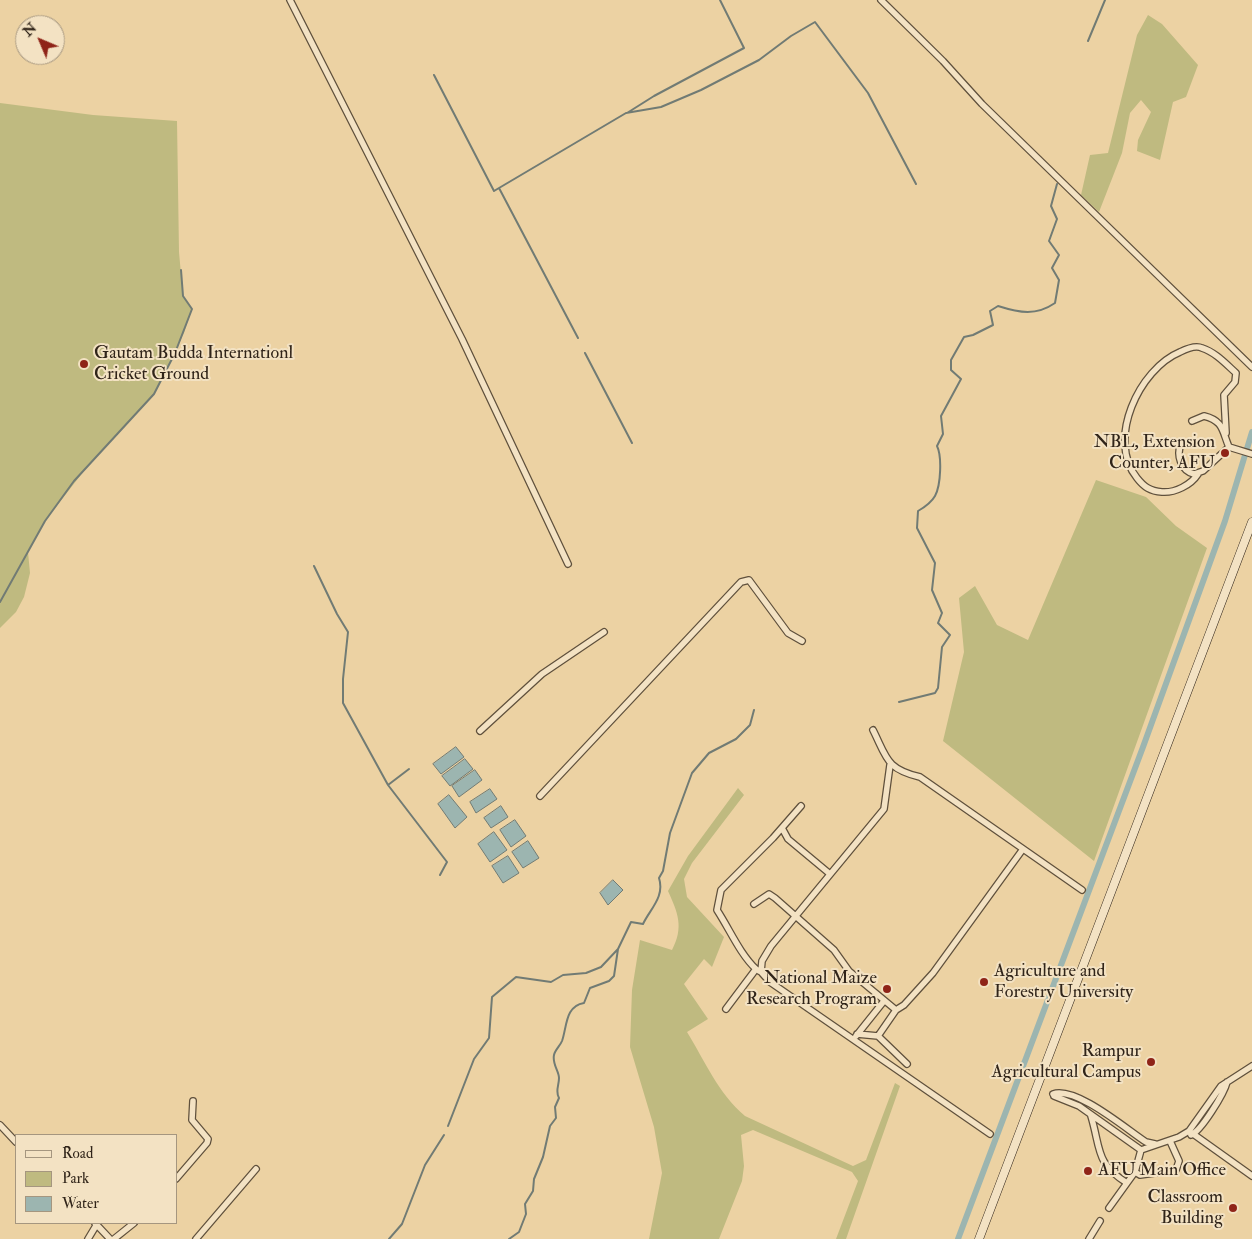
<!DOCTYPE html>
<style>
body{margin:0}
#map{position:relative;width:1252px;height:1239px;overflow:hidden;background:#ecd2a3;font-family:"IM FELL Double Pica",serif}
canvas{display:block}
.legend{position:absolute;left:15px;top:1134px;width:162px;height:90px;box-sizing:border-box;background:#f3e2c3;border:1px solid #a5967f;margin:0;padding:6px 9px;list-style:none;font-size:15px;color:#302419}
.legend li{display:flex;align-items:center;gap:10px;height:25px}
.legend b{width:25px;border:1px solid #a5967f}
.north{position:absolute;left:15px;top:15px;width:50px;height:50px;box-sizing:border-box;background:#f3e2c3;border:1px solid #a5967f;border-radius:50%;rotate:315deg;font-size:14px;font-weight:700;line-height:20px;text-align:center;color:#302419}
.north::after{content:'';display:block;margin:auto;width:18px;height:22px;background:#8f2418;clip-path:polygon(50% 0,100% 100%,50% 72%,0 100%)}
</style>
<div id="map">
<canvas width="1252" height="1239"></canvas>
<ul class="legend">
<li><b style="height:6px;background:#f3e2c3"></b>Road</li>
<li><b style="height:14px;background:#bfba80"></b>Park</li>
<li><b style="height:14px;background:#9cb5b0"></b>Water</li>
</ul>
<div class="north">N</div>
</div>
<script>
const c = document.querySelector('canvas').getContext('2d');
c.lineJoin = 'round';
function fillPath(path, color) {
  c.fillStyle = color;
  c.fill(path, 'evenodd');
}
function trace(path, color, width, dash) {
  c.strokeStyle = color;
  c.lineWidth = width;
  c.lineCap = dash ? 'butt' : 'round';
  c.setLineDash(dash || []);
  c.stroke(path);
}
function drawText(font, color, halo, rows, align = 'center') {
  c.font = font + ' "IM FELL Double Pica",serif';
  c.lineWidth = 4;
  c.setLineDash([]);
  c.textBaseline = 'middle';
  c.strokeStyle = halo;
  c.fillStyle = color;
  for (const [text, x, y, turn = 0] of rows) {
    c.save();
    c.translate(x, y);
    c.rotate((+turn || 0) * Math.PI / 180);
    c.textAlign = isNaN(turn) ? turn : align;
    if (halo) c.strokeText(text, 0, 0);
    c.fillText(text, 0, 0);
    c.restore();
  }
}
fillPath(new Path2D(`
 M 1148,15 L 1162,24 L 1198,65 L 1186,97 L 1173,102 L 1160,160 L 1137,151 L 1138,140 L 1151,112 L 1141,100 L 1130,113 L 1122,153 L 1099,212 L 1081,195 L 1090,155 L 1108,153 L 1137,35 Z
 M 0,103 L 93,115 L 177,121 L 179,252 L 183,296 L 192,309 L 184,333 L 154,394 L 87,467 L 45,521 L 28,552 L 30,573 L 24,597 L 16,612 L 0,628 Z
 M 1096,480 L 1146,497 L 1176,526 L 1207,548 L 1094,861 L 943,741 L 964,652 L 959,598 L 975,586 L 997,625 L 1028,640 Z
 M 738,788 L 744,795 L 692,863 L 684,879 L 687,897 L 724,937 L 712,967 L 704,959 L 684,984 L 708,1019 L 687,1032 C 705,1061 718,1093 745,1116 L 853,1166 L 866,1160 L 895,1083 L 900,1086 L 846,1239 L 836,1239 L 858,1181 L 852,1172 L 753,1130 L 741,1135 L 744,1166 L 742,1181 L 719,1239 L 649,1239 L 662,1173 L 654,1127 L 630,1047 L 632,990 L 640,940 L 672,950 C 684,927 678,913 668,891 L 688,856 Z`), '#bfba80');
const water = new Path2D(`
 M 456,747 L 464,757 L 441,774 L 433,764 Z
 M 465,759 L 473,769 L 450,786 L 442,776 Z
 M 475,770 L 482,780 L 459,797 L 452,786 Z
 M 490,789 L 497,799 L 476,813 L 470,802 Z
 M 449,795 L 467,817 L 455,828 L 438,804 Z
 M 501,806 L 508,817 L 491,828 L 484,818 Z
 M 515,820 L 526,836 L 511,847 L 500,830 Z
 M 494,832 L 507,850 L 490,862 L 478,844 Z
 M 528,841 L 539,858 L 523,868 L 512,852 Z
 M 508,856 L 519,873 L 503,883 L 492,866 Z
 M 613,880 L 623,890 L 608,905 L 600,893 Z`);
fillPath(water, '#9cb5b0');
trace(water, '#717b74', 1);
trace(new Path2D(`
 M 1088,41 L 1105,0
 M 434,75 L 494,191 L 499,188
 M 627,113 L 654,96 L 744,48 L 720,0
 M 578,338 L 499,188 L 626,113 L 661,107 L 701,90 L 759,60 L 791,36 L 815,22 L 868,93 L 916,184
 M 585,353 L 632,443
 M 314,566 L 337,614 L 348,632 L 343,679 L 343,703 L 388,785 L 447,862 L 440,875
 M 0,602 L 45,521 L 74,481 L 154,394 L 175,353 L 192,309 L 183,296 L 181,270
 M 899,702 L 935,693 L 938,688 L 942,647 L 950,635 L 938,623 L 942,613 L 932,590 L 935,563 L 917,528 L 918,511 C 925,507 931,503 935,496 C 941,485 942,456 937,446 L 943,434 L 941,416 L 961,379 L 951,370 L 951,360 L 964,337 L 973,335 L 993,325 L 990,311 L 998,306 C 1020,313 1036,316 1055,303 L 1059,280 L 1052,268 L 1059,255 L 1049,241 L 1057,219 L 1051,206 L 1057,184
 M 388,785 L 409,769
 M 448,1126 L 474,1059 L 489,1038 L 492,997 L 516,977 L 551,982 L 563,975 L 586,973 L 601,967 L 618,949
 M 389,1239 L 402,1224 L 425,1165 L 444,1135
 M 509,1239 L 519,1232 L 526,1214 L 525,1204 L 533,1191 L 534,1179 L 543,1157 L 550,1126 L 556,1118 L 555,1107 L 559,1098 C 555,1091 559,1086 559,1078 C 559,1071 552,1064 554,1055 C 555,1050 560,1046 562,1041 C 567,1027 565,1006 584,1003 L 590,988 L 609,981 L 614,976 L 618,949 L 631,922 L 643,924 C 650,909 665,897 659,878 L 663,871 L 670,833 L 692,773 L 709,753 L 736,739 L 750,725 L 754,710`), '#717b74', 2);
trace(new Path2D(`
 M 958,1239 L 1143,747 L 1225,521 L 1252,432`), '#9cb5b0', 6);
const street = new Path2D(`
 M 290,0 L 462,339 L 568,564
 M 881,0 L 943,61 L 982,104 L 1252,367
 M 1192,421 L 1204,416 C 1224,421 1222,431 1229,447
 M 1181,444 C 1176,455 1181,471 1194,474 L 1203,471 L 1229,447 L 1252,454
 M 1198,474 C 1191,485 1175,493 1162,492 C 1150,491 1144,487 1137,478 C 1106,440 1139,369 1180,352 C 1186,349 1196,345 1202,348 C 1215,352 1226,364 1236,373 L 1235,382 L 1224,395 L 1226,433
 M 873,730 C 887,758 886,769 920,777 L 1082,890
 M 480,731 L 542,674 L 604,632
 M 890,765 L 884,809 L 771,946 L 762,961 L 761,972 L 770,982 L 990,1134
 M 540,796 L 741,582 L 749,580 L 788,633 L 802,641
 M 782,828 L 788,839 L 830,874
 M 754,904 L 769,894 L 775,898 L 834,950 L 849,971 L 896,1010 L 904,1005 L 933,973 L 1023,849
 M 756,969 C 740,954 730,930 717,910 L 721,890 L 773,838 L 801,806
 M 726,1009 L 756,969 L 759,971
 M 857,1034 L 878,1036 L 907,1064
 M 856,1036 L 884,1001
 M 878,1036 L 896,1010
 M 1053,1094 C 1076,1086 1126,1129 1146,1142 L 1155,1144
 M 1054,1096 L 1079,1106 L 1141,1150 L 1179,1137 L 1189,1131 L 1221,1086 L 1252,1066
 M 1091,1116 C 1101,1149 1095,1163 1127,1183 L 1135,1172 L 1141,1150
 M 0,1125 L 16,1142
 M 1189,1131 L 1252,1176
 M 1191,1135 C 1201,1131 1224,1094 1227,1082
 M 1135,1172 L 1140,1175 L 1176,1170 L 1179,1161 L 1170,1141
 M 176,1179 L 207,1143 L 208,1139 L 192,1120 L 193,1101
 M 1109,1208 L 1127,1183
 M 95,1223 L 110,1239
 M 88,1239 L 97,1224
 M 114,1239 L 134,1223
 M 196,1239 L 256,1169
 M 1089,1239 L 1100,1221`);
const secondary = new Path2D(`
 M 979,1239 L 1252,522`);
trace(street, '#5f503c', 8);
trace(secondary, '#302419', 9);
trace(street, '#f3e2c3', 5.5);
trace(secondary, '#f3e2c3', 8);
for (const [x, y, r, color] of [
 [84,364,5,"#8f2418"],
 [1225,453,5,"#8f2418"],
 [984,982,5,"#8f2418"],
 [887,989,5,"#8f2418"],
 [1151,1062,5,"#8f2418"],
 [1088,1171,5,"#8f2418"],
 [1233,1208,5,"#8f2418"]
]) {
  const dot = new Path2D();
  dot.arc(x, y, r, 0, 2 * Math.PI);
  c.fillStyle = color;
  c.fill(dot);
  trace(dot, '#f3e2c3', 2);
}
drawText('18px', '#302419', '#f3e2c3', [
 ["Gautam Budda Internationl",94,354,"left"],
 ["Cricket Ground",94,375,"left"],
 ["NBL, Extension",1215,443],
 ["Counter, AFU",1215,464],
 ["Agriculture and",994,972,"left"],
 ["Forestry University",994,993,"left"],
 ["National Maize",877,979],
 ["Research Program",877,1000],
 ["Rampur",1141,1052],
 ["Agricultural Campus",1141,1073],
 ["AFU Main Office",1098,1171,"left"],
 ["Classroom",1223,1198],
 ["Building",1223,1219]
], 'right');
</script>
